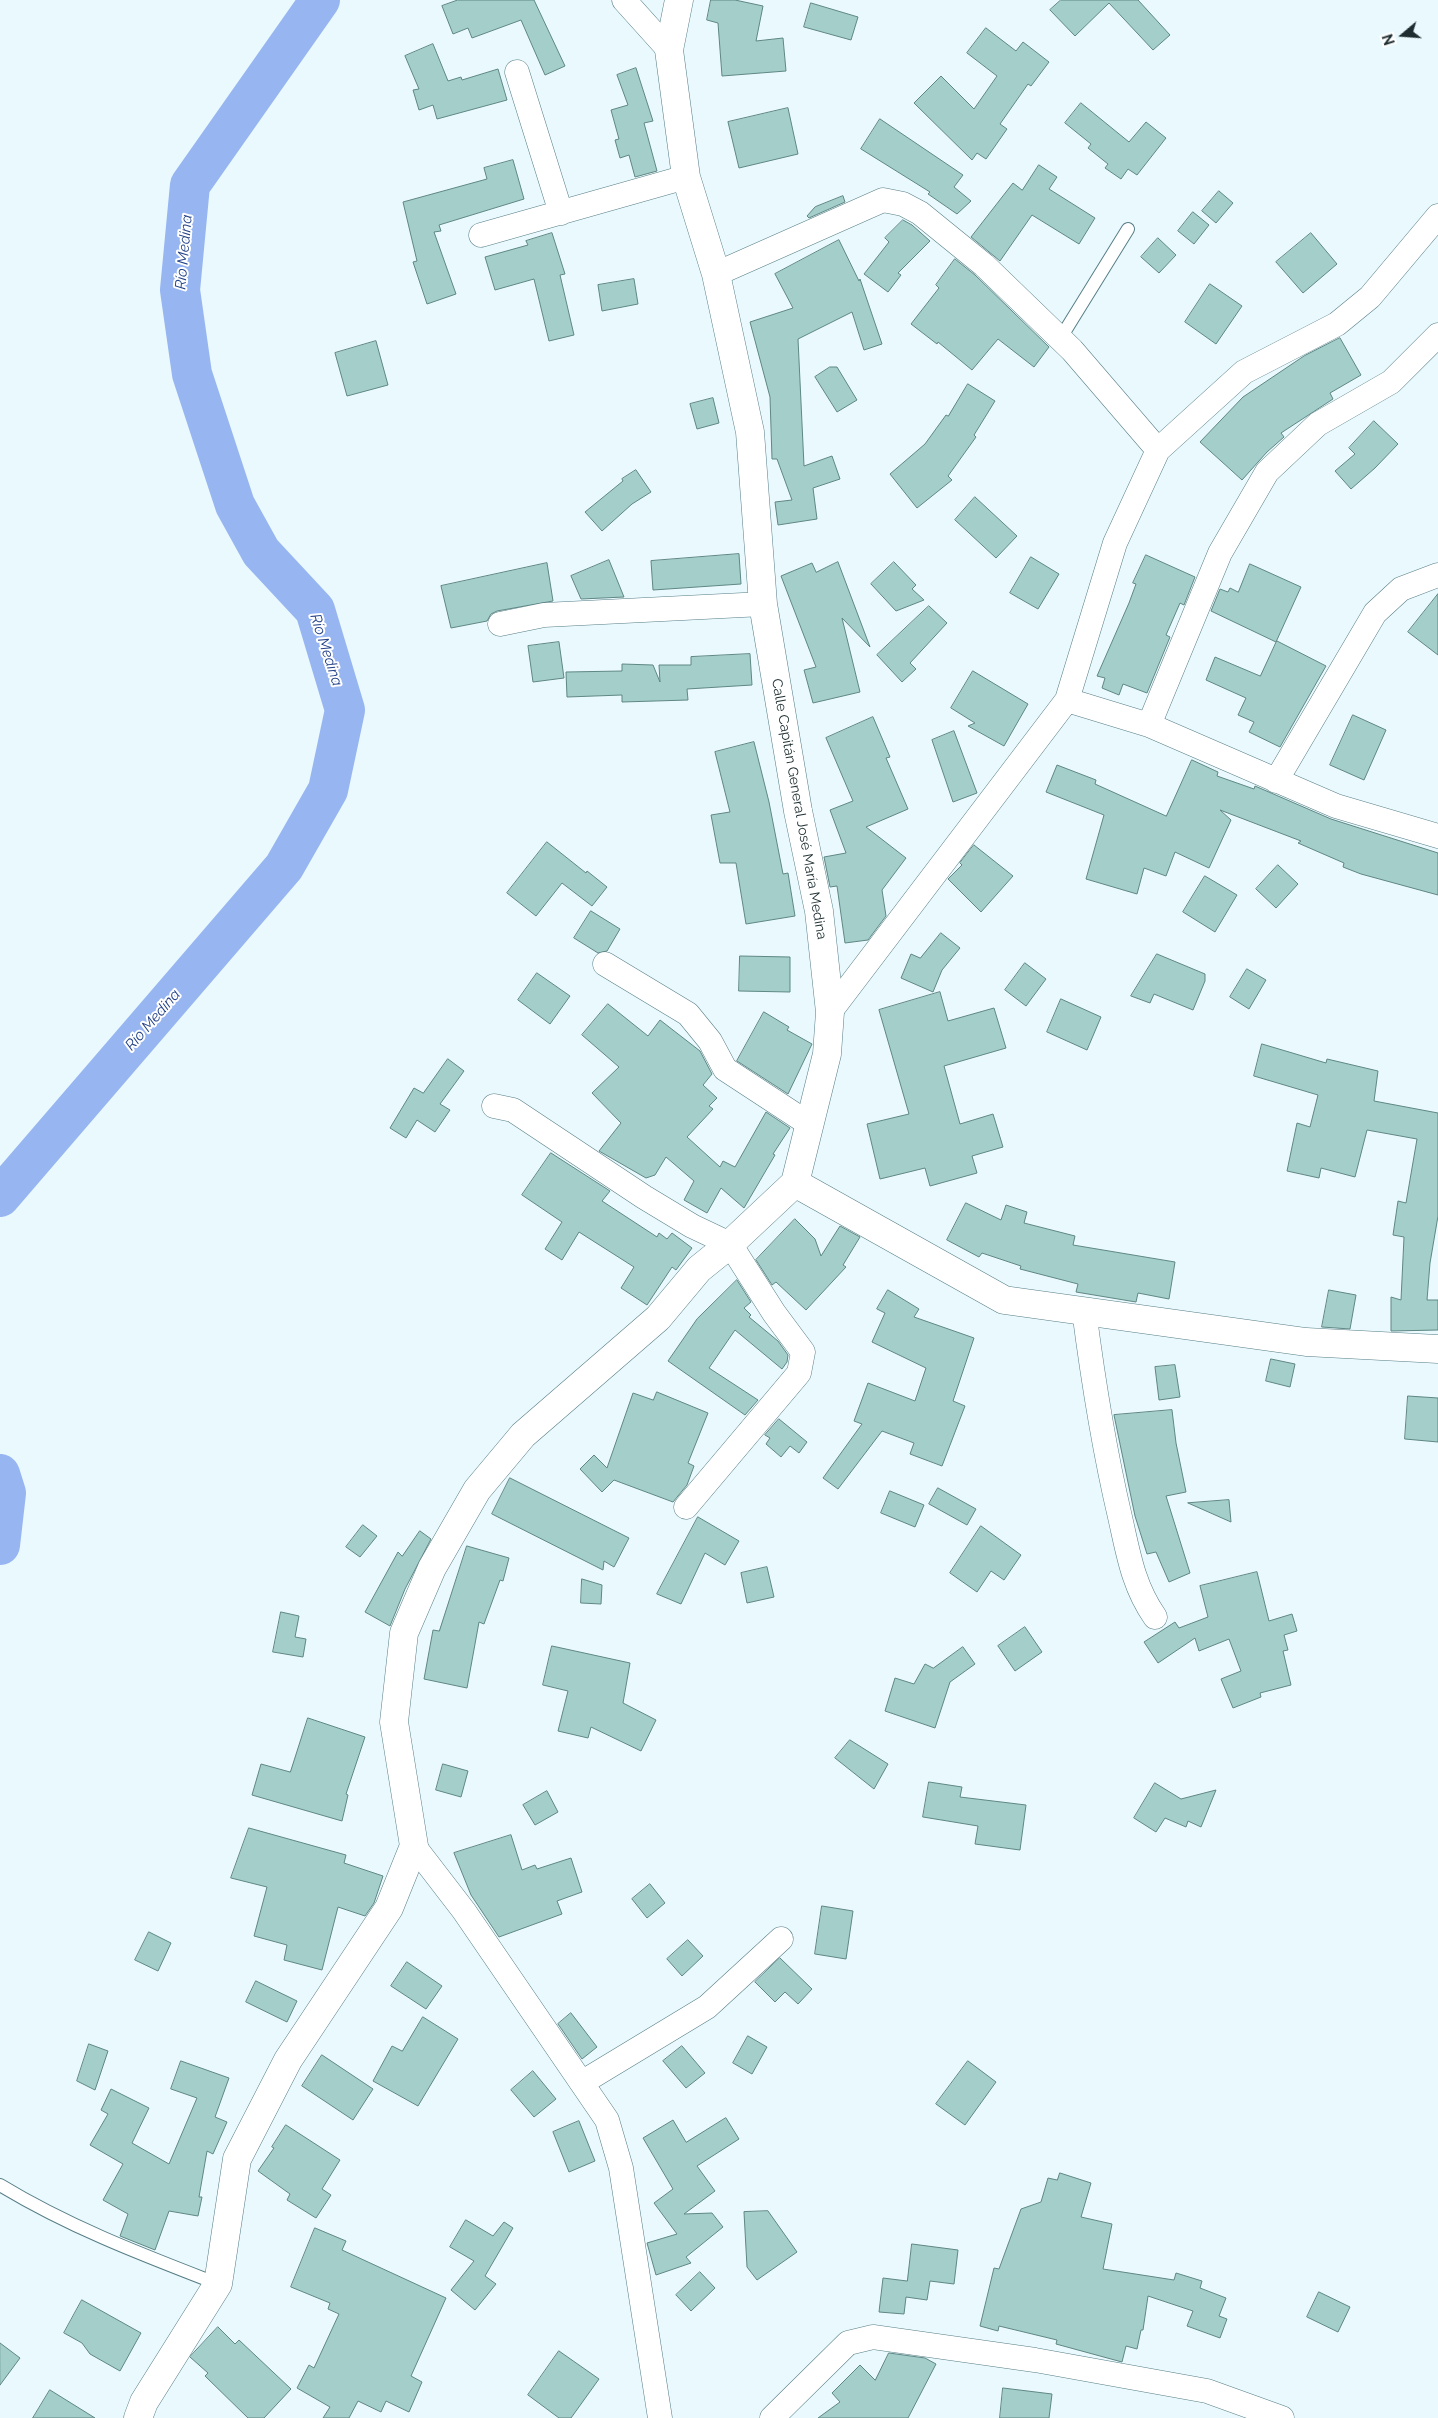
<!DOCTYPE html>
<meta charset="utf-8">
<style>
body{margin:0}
#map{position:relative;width:1438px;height:2418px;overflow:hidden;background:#e9f9fd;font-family:Raleway,sans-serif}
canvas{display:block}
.north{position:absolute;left:1378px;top:10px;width:50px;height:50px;-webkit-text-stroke:4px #fff;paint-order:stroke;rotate:252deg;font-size:14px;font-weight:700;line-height:20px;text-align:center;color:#1d2d30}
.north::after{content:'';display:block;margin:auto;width:18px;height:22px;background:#1d2d30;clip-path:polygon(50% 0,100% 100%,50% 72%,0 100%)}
</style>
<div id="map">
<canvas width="1438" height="2418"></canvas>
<div class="north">N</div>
</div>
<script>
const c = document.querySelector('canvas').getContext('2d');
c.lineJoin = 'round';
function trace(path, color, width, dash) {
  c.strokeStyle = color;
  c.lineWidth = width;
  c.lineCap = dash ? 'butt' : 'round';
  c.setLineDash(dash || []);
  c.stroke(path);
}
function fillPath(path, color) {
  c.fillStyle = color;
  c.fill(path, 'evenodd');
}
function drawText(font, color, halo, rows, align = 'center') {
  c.font = font + ' Raleway,sans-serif';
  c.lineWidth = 4;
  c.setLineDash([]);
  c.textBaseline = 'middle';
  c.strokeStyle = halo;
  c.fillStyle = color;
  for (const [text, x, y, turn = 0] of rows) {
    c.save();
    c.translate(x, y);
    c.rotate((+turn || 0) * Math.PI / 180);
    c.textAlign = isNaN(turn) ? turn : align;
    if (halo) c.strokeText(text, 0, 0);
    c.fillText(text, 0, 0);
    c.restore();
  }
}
trace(new Path2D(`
 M 0,1197 L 284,867 L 328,790 L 345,710 L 315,610 L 261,552 L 235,505 L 192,374 L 180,290 L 190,185 L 320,0
 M 0,1474 L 6,1493 L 0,1545`), '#97b5f1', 40);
const building = new Path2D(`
 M 458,0 L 534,0 L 565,66 L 545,75 L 521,20 L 472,38 L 468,28 L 453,34 L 442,6 Z
 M 711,0 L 735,0 L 763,6 L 756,41 L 783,38 L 786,71 L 722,76 L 718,23 L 707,20 Z
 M 1061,0 L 1138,0 L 1170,35 L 1153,50 L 1109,3 L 1075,36 L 1050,10 Z
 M 811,3 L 858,17 L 851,40 L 804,27 Z
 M 986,28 L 1016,51 L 1023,42 L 1049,62 L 1031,86 L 1028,84 L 1000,124 L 1007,129 L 986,159 L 977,153 L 972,160 L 914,103 L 941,76 L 974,109 L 997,76 L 967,53 Z
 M 433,44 L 448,81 L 461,77 L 462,80 L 498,69 L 507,100 L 437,119 L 433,105 L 419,110 L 413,90 L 419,89 L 405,56 Z
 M 636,68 L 653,121 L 644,123 L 657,171 L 635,177 L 629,155 L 620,158 L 615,140 L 619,139 L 611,110 L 628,105 L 617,75 Z
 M 1081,103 L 1129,142 L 1146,122 L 1166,138 L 1137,175 L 1128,169 L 1121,179 L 1105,168 L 1108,164 L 1088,148 L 1091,144 L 1065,123 Z
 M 788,108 L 798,154 L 739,168 L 728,122 Z
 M 880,119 L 963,175 L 954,187 L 971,201 L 957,214 L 928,194 L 930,192 L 861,149 Z
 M 513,160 L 524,199 L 439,225 L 441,231 L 434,232 L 456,294 L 427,304 L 413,262 L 417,261 L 403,202 L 487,179 L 484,168 Z
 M 1039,165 L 1057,177 L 1049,189 L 1095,218 L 1079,244 L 1032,215 L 1000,261 L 971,237 L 1013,183 L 1022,190 Z
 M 1219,191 L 1233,203 L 1216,223 L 1202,211 Z
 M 843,196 L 845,202 L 809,218 L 807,216 L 815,207 Z
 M 1193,212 L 1209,225 L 1194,244 L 1178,231 Z
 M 903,220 L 912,225 L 930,241 L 898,273 L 901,275 L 888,292 L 864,274 L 889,242 L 885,238 Z
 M 552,233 L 565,274 L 560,275 L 574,335 L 549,341 L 534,279 L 495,290 L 485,257 L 528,245 L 526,241 Z
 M 1311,233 L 1337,264 L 1303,293 L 1276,262 Z
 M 1158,238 L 1176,255 L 1159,273 L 1141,257 Z
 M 839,240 L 859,281 L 860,279 L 882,344 L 864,350 L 852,312 L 798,339 L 804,466 L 832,456 L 840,479 L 813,488 L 817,519 L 778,525 L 775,502 L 792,500 L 777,459 L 772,459 L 770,397 L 750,322 L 793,308 L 775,274 Z
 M 955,259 L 975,275 L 1049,347 L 1034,367 L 998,339 L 972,370 L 938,342 L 937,344 L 911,324 L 939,288 L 936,285 Z
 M 634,279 L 638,304 L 602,311 L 598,285 Z
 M 1210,284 L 1242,306 L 1216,344 L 1185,322 Z
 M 1340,338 L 1361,375 L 1330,393 L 1333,399 L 1281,433 L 1284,437 L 1267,452 L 1242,480 L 1200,442 L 1243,397 L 1304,356 Z
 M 376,341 L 388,385 L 347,396 L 335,353 Z
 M 830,367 L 837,367 L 857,400 L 837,412 L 815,377 Z
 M 968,384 L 995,401 L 974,435 L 976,437 L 948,476 L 952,480 L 917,508 L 890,474 L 925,444 L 946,415 L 948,416 Z
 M 713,398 L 719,423 L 697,429 L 690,404 Z
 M 1374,421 L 1398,444 L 1375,468 L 1351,489 L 1335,471 L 1355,454 L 1349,448 Z
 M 636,470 L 651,492 L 632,504 L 602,531 L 585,512 L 623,481 L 622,479 Z
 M 975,497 L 1017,536 L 996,558 L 955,520 Z
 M 739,554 L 741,584 L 653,590 L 651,561 Z
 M 1146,555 L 1195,577 L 1184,605 L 1180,603 L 1166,635 L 1170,637 L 1147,693 L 1123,684 L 1119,695 L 1102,688 L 1105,678 L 1097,676 L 1129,603 L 1136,584 L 1133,583 Z
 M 1031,557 L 1059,574 L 1038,609 L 1010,593 Z
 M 609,560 L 624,597 L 581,599 L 571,576 Z
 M 838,562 L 870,647 L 842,618 L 860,692 L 813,703 L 804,670 L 816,667 L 781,576 L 812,563 L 816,572 Z
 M 894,562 L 916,585 L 912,589 L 924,600 L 896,611 L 871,584 Z
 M 547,563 L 553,601 L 497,611 L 491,614 L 487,621 L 451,628 L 441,586 Z
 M 1250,564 L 1301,587 L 1276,642 L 1211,611 L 1220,589 L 1228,592 L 1230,588 L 1238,592 Z
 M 1438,594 L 1438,655 L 1408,632 Z
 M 929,606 L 947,623 L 910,663 L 916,669 L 902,682 L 877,655 Z
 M 1277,641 L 1326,666 L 1280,747 L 1249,732 L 1254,722 L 1238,715 L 1246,698 L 1206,680 L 1215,657 L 1260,676 Z
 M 559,642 L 564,678 L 533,682 L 528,646 Z
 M 750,654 L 752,685 L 687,689 L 688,700 L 622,702 L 622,695 L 567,697 L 566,672 L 622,671 L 622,664 L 653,665 L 660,682 L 659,665 L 691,665 L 691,657 Z
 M 973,671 L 1028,704 L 1004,746 L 968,726 L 975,723 L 951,708 Z
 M 1353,715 L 1386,730 L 1364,780 L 1330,765 Z
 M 873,717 L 890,757 L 886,758 L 908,809 L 866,827 L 906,858 L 882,890 L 886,916 L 868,940 L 845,943 L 837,886 L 830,887 L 824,857 L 846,853 L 830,810 L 853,801 L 826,738 Z
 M 954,731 L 977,793 L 953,802 L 932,740 Z
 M 754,742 L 769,802 L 783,874 L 788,873 L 795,916 L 746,924 L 736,863 L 720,863 L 711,815 L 730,812 L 715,752 Z
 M 1192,760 L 1218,772 L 1217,776 L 1254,789 L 1255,786 L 1331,819 L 1438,853 L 1438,895 L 1361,874 L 1343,867 L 1344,863 L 1298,843 L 1301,841 L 1220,810 L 1231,820 L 1209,868 L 1175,852 L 1166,876 L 1144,868 L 1137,894 L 1086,879 L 1104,815 L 1046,792 L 1057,765 L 1096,780 L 1095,784 L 1166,816 Z
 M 547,842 L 586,873 L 587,871 L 607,887 L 592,906 L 562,883 L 536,916 L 507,893 Z
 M 974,845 L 1013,876 L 981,912 L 948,879 L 962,865 L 960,863 Z
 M 1278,865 L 1298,884 L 1276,908 L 1256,889 Z
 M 1205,876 L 1237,895 L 1215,932 L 1183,912 Z
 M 591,911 L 620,929 L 607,951 L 598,953 L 574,938 Z
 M 941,933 L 960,948 L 942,970 L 933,992 L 901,978 L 911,954 L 920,958 Z
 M 1157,954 L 1205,974 L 1205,981 L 1193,1010 L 1154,994 L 1150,1003 L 1131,996 Z
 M 740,956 L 790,957 L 790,992 L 739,991 Z
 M 1025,963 L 1046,979 L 1026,1006 L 1005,990 Z
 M 1247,969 L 1266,980 L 1249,1009 L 1230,997 Z
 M 537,973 L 570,996 L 550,1024 L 518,1000 Z
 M 940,992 L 948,1021 L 994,1008 L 1006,1048 L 944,1066 L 960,1124 L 993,1114 L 1003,1147 L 972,1156 L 977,1173 L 930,1186 L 925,1168 L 880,1179 L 867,1124 L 909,1114 L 879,1010 Z
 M 1061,999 L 1101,1017 L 1087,1050 L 1047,1032 Z
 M 608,1004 L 648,1036 L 660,1020 L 700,1051 L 712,1074 L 703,1085 L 717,1098 L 709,1106 L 713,1109 L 687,1137 L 720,1167 L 723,1161 L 735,1167 L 766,1112 L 790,1128 L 773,1154 L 775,1155 L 744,1208 L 721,1188 L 707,1213 L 684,1200 L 694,1181 L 666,1157 L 655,1175 L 646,1178 L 599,1151 L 621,1123 L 592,1093 L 619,1067 L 582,1035 Z
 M 764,1012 L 789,1027 L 787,1030 L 812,1044 L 788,1094 L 737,1061 Z
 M 1262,1044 L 1326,1063 L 1327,1059 L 1378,1071 L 1374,1101 L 1438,1113 L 1438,1216 L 1430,1263 L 1427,1300 L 1438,1300 L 1438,1330 L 1391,1331 L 1391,1297 L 1401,1300 L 1404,1237 L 1393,1235 L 1398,1201 L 1406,1203 L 1417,1139 L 1367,1130 L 1355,1177 L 1321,1168 L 1319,1178 L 1287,1171 L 1297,1123 L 1310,1127 L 1318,1095 L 1254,1076 Z
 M 448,1059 L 464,1071 L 440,1104 L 450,1110 L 435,1132 L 417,1120 L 406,1138 L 390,1128 L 414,1088 L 423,1093 Z
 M 551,1153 L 610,1191 L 602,1201 L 657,1237 L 659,1233 L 667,1239 L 672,1233 L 692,1248 L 676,1270 L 672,1267 L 647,1305 L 621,1288 L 634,1267 L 579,1232 L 562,1260 L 545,1249 L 562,1222 L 522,1195 Z
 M 966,1203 L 1001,1220 L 1006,1205 L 1027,1212 L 1024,1223 L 1075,1236 L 1073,1245 L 1175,1262 L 1169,1299 L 1138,1293 L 1136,1302 L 1076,1292 L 1078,1284 L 1020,1269 L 1021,1266 L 982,1253 L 979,1257 L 947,1240 Z
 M 795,1219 L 815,1239 L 821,1256 L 840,1226 L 860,1237 L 843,1265 L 846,1267 L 806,1310 L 776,1282 L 772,1285 L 756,1260 Z
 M 737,1280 L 751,1302 L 744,1308 L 751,1315 L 749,1317 L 778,1341 L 788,1355 L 787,1362 L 782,1369 L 735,1330 L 709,1368 L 758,1400 L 745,1415 L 668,1361 L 697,1319 Z
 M 888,1290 L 919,1309 L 914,1317 L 974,1338 L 953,1401 L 965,1406 L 942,1466 L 910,1454 L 914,1443 L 882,1431 L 838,1489 L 823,1478 L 862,1424 L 854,1421 L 868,1383 L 915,1401 L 926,1368 L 872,1342 L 885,1313 L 877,1309 Z
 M 1329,1290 L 1356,1295 L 1350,1329 L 1322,1327 Z
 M 1271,1359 L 1295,1364 L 1290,1387 L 1266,1381 Z
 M 1175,1365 L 1180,1397 L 1159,1400 L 1155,1367 Z
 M 657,1392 L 708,1413 L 688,1463 L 694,1466 L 687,1485 L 673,1502 L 614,1480 L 602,1492 L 580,1469 L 594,1455 L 607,1468 L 633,1393 L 653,1400 Z
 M 1408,1396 L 1438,1398 L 1438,1442 L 1405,1439 Z
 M 1172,1410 L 1176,1443 L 1186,1492 L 1166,1496 L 1190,1573 L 1169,1582 L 1156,1552 L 1147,1554 L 1135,1516 L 1114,1415 Z
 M 779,1419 L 807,1442 L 799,1453 L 790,1446 L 781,1457 L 766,1444 L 770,1438 L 765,1435 Z
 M 510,1478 L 629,1538 L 614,1567 L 604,1561 L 603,1570 L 492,1514 Z
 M 938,1488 L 976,1509 L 967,1525 L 929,1504 Z
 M 890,1491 L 924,1505 L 915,1527 L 881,1513 Z
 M 1229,1500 L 1231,1522 L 1188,1503 Z
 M 698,1517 L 739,1541 L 725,1565 L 705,1553 L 681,1604 L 657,1594 Z
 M 363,1525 L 377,1536 L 360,1557 L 346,1547 Z
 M 981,1526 L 1021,1555 L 1004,1580 L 991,1571 L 977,1592 L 950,1573 Z
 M 420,1531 L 431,1539 L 405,1589 L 390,1626 L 365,1612 L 398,1552 L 402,1556 Z
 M 467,1546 L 509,1558 L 503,1581 L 500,1580 L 484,1624 L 479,1622 L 467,1688 L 424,1679 L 433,1630 L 439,1631 Z
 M 767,1567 L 774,1597 L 747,1603 L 741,1573 Z
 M 1257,1572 L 1269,1621 L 1292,1614 L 1297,1631 L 1284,1635 L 1288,1650 L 1283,1651 L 1291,1685 L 1260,1693 L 1261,1697 L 1233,1708 L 1221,1679 L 1241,1671 L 1229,1639 L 1199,1651 L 1195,1638 L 1158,1663 L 1144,1642 L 1175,1622 L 1179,1628 L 1208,1617 L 1200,1586 Z
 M 582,1579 L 602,1585 L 601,1604 L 581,1603 Z
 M 281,1612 L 299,1616 L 295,1637 L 306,1639 L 303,1657 L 273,1652 Z
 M 1025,1627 L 1042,1652 L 1015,1671 L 998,1646 Z
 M 552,1646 L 630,1663 L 623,1703 L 656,1720 L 641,1751 L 591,1727 L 588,1738 L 558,1731 L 568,1691 L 543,1685 Z
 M 963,1647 L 975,1664 L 950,1682 L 935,1728 L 885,1711 L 895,1678 L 914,1684 L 925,1664 L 933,1668 Z
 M 308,1718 L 365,1737 L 346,1794 L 348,1795 L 342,1821 L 252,1795 L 261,1764 L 290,1772 Z
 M 850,1740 L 888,1764 L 874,1789 L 835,1758 Z
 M 443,1764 L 468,1771 L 461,1797 L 436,1790 Z
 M 929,1782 L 962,1787 L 960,1797 L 1026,1805 L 1020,1850 L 975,1844 L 978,1826 L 923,1817 Z
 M 1155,1783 L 1181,1799 L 1216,1790 L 1201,1827 L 1188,1821 L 1186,1827 L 1165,1818 L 1156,1832 L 1134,1818 Z
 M 547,1791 L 558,1812 L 535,1825 L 523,1805 Z
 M 249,1828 L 346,1855 L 344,1863 L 383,1876 L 374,1903 L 365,1916 L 338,1907 L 322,1970 L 284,1960 L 287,1945 L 254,1936 L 267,1887 L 231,1878 Z
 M 511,1835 L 522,1870 L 535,1865 L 537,1869 L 571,1858 L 582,1892 L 557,1901 L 562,1914 L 499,1937 L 471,1895 L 454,1853 Z
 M 650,1884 L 665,1903 L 647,1918 L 632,1899 Z
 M 822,1906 L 853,1911 L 846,1959 L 815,1954 Z
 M 149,1932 L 171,1943 L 158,1971 L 135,1960 Z
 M 688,1940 L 703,1956 L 682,1976 L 667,1959 Z
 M 780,1958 L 812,1989 L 798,2004 L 785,1992 L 775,2002 L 755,1982 Z
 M 407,1962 L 442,1986 L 426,2009 L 391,1986 Z
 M 256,1981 L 297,2001 L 287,2022 L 246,2002 Z
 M 571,2013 L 597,2047 L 582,2059 L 558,2024 Z
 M 423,2017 L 458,2039 L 418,2106 L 373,2081 L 392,2046 L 402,2051 Z
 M 748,2036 L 767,2047 L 752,2074 L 733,2063 Z
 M 89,2044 L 108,2051 L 95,2090 L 77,2081 Z
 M 682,2046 L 705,2073 L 686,2088 L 663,2061 Z
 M 322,2055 L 373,2089 L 353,2120 L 302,2086 Z
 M 181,2061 L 229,2078 L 215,2117 L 227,2122 L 213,2154 L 207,2151 L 199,2197 L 202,2197 L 198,2216 L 169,2211 L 155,2250 L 120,2236 L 128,2214 L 103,2200 L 123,2164 L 90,2145 L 108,2114 L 101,2110 L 111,2089 L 149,2108 L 132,2143 L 169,2164 L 197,2098 L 171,2089 Z
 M 968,2061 L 996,2082 L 965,2125 L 936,2104 Z
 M 533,2071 L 556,2099 L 534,2117 L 511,2090 Z
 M 726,2118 L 739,2139 L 697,2166 L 715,2191 L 684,2214 L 712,2213 L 723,2227 L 686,2257 L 691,2263 L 656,2275 L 647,2243 L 677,2234 L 654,2203 L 673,2189 L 643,2138 L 673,2120 L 686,2142 Z
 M 579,2121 L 595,2161 L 569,2172 L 553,2132 Z
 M 286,2125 L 340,2160 L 322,2189 L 331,2195 L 316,2218 L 287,2200 L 290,2194 L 258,2171 L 274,2148 L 272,2147 Z
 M 1060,2173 L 1091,2183 L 1081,2217 L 1112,2224 L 1103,2269 L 1174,2280 L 1176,2273 L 1202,2281 L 1200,2288 L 1226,2298 L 1219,2316 L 1227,2319 L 1220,2338 L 1187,2326 L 1193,2311 L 1148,2296 L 1143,2330 L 1141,2330 L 1137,2349 L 1126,2346 L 1122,2362 L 1056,2344 L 1057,2340 L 999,2326 L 998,2331 L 980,2326 L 994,2268 L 999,2269 L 1021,2209 L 1041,2202 L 1048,2178 L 1057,2180 Z
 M 768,2211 L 797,2252 L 757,2280 L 747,2267 L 744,2212 Z
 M 466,2220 L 493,2236 L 504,2222 L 513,2228 L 485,2276 L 496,2284 L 475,2310 L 451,2290 L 474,2261 L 450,2247 Z
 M 315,2228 L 346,2241 L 342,2250 L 446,2298 L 411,2376 L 422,2382 L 409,2412 L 386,2401 L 381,2412 L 358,2401 L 349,2418 L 323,2418 L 330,2407 L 297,2388 L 309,2365 L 314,2368 L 339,2314 L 328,2309 L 330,2303 L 291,2287 Z
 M 912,2244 L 958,2250 L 954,2284 L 930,2281 L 927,2300 L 906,2297 L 904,2314 L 879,2312 L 883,2278 L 907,2281 Z
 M 700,2272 L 715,2288 L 691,2311 L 676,2295 Z
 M 1319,2292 L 1350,2307 L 1338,2332 L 1307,2317 Z
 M 82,2300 L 141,2333 L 120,2371 L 90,2354 L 82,2343 L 64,2333 Z
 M 218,2327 L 235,2344 L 239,2340 L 291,2389 L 264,2418 L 248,2418 L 205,2376 L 208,2373 L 190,2357 Z
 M 0,2343 L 20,2358 L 0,2385 Z
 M 559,2351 L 599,2379 L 571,2418 L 559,2418 L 528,2395 Z
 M 889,2353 L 925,2358 L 936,2364 L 908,2418 L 818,2418 L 840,2402 L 832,2393 L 860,2365 L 875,2380 Z
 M 1003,2388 L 1052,2394 L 1049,2418 L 1000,2418 Z
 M 50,2390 L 95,2418 L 33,2418 Z`);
fillPath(building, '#a3cec9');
trace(building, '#5f8783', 1);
const service = new Path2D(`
 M 1060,339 L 1128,229
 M 0,2185 C 69,2227 143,2255 218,2284`);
const minor = new Path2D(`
 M 624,0 L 669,50
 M 517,72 L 561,213
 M 481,235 L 686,177
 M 716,274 L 883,200 L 903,204 L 920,213 L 984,265 L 1072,350 L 1158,450
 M 500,624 L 544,615 L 763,604
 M 1067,700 L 1149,725 L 1336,806 L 1438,836
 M 1149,725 L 1220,553 L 1267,472 L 1318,424 L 1391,382 L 1438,335
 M 1276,781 L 1375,613 L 1401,589 L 1438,575
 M 605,964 L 688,1014 L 710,1041 L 725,1069 L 809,1124
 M 830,1012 L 1067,700 L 1115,543 L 1158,450 L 1244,372 L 1337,324 L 1370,297 L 1438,216
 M 494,1106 L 513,1110 L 644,1197 L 692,1226 L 730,1244 L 774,1313 L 803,1352 L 799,1373 L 686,1507
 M 1084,1310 C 1093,1380 1104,1449 1120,1517 C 1128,1552 1133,1586 1155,1617
 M 414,1846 L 464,1911 L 607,2120 L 621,2168 L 660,2418
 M 583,2082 L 707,2007 L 781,1939
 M 772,2418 L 848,2343 L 873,2337 L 1035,2360 L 1207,2391 L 1282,2418`);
const tertiary = new Path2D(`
 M 795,1183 L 1004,1300 L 1306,1342 L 1438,1349
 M 138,2418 L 144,2402 L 218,2284 L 237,2159 L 288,2060 L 389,1908 L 414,1846 L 394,1722 L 404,1633 L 432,1568 L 477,1490 L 523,1435 L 658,1318 L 699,1269 L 730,1244 L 795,1183 L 827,1054 L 830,1012 L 819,911 L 798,811 L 763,604 L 750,432 L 716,274 L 686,177 L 669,50 L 679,0`);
trace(service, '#577e87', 14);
trace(minor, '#577e87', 25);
trace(tertiary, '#577e87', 29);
trace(service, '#fff', 12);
trace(minor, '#fff', 24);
trace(tertiary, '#fff', 28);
drawText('14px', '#1d2d30', '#fff', [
 ["Calle Capitán General José María Medina",799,809,80]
]);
drawText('italic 15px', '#234288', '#fff', [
 ["Río Medina",184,252,-85],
 ["Río Medina",326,650,72],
 ["Río Medina",153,1020,-49]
]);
</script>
